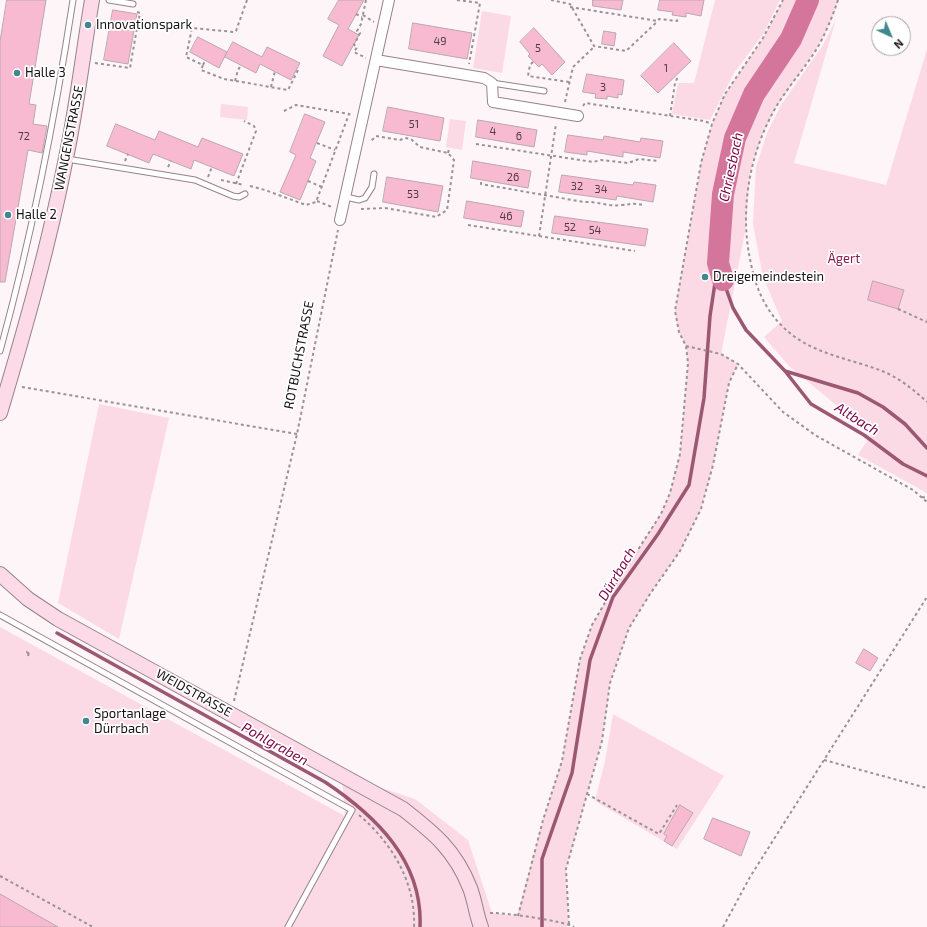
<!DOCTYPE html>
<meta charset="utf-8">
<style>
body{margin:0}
#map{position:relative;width:927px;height:927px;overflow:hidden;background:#fef5f8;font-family:"Exo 2",sans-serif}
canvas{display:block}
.north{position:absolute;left:871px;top:16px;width:40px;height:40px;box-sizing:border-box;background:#fff;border:1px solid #a3a0a1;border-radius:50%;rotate:136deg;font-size:11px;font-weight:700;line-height:16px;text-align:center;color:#181113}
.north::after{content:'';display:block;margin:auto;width:14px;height:18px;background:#40878f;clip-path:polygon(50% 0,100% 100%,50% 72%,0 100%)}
</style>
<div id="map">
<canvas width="927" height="927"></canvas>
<div class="north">N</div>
</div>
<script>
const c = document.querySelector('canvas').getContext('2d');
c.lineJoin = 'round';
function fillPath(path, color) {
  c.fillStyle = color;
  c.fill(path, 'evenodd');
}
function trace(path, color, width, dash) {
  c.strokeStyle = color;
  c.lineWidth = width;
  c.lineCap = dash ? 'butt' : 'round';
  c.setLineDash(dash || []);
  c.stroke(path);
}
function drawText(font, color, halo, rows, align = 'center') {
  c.font = font + ' "Exo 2",sans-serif';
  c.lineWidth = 3.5;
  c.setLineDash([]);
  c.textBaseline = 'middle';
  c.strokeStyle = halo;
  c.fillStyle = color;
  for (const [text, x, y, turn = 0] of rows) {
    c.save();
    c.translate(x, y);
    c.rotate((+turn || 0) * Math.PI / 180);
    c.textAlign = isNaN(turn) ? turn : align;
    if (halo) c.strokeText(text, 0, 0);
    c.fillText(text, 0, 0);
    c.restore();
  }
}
fillPath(new Path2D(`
 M 715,0 L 780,0 L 764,33 L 734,73 L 710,120 L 672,114 L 678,83 L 694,83 Z
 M 783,0 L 838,0 L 832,19 L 819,45 L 777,106 L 763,133 L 750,173 L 746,227 L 721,354 L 738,364 L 729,383 L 713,465 L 701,509 L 680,551 L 650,594 L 629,628 L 610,683 L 602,741 L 566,869 L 569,924 L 567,927 L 0,927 L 0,627 L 343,815 L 345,818 L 342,775 L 415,799 L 468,840 L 492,913 L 517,916 L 543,820 L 562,761 L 580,659 L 592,625 L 614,587 L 661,514 L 670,493 L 680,454 L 688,363 L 686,346 L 679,332 L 675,311 L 701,163 L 712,124 L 725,94 L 763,38 Z
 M 482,11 L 511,16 L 502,73 L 473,68 Z
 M 836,19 L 794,163 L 886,185 L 927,49 L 927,493 L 858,455 L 874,430 L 836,405 L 789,366 L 764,337 L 782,321 L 763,277 L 753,224 L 756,167 L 767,133 L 781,105 L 823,45 Z
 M 221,104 L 248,107 L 247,120 L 220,117 Z
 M 450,119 L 466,121 L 462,150 L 446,147 Z
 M 99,404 L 169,418 L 119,639 L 58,603 Z
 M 613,714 L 724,776 L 677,849 L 595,801 L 605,761 Z`), '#fbdae5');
trace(new Path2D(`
 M 723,280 L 733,308 L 746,330 L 785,371 L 858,393 L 883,407 L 905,424 L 927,448
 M 785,371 L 811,404 L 864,435 L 903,464 L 927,476
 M 57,633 L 325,782 C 376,816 423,861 420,927
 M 542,927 L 542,859 L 572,773 L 590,660 L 613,597 L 658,534 L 689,485 L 704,398 L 710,316 L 718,263`), '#9c5872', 3.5);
trace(new Path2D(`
 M 723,280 L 718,263 L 723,194 L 735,138 L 754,94 L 791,39 L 808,0`), '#d4769b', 22);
const building = new Path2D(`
 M 7,0 L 46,0 L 29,104 L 36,105 L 33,124 L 47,126 L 42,153 L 28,150 L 5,282 L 0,282 L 0,42 Z
 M 339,0 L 364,0 L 348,29 L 359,35 L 342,66 L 323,56 L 339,25 L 328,19 Z
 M 593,0 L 623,0 L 621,10 L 593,6 Z
 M 660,0 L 704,0 L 701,16 L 686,13 L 686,17 L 672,15 L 673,12 L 658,10 Z
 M 113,10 L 137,14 L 128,64 L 104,60 Z
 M 413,23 L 472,33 L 467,59 L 409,49 Z
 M 534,28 L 565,62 L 552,75 L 542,64 L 539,67 L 528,56 L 530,54 L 520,42 Z
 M 604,31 L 616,33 L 614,46 L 602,44 Z
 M 198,37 L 227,52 L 219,68 L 190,52 Z
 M 233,42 L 262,57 L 267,47 L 300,63 L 291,80 L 260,64 L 256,73 L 225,57 Z
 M 674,43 L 691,61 L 658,93 L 641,76 Z
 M 587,74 L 624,80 L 622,95 L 618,94 L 618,98 L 607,96 L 607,99 L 595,98 L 596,94 L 583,92 Z
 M 388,107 L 444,118 L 440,141 L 383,131 Z
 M 305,114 L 325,122 L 310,158 L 316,161 L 300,200 L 280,192 L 296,155 L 290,152 Z
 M 478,120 L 537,130 L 534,147 L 476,137 Z
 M 116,124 L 155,140 L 159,131 L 198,147 L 202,138 L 243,154 L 234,176 L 194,160 L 191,169 L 153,154 L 149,163 L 107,146 Z
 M 568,135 L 603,140 L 604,136 L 640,142 L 641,138 L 663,141 L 660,158 L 623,152 L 623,157 L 587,151 L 587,155 L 565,152 Z
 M 473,161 L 531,171 L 528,188 L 471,178 Z
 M 562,175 L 633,185 L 634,182 L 656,185 L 653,202 L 617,196 L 616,200 L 559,192 Z
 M 387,177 L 443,186 L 438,212 L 383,202 Z
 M 467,201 L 524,211 L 521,227 L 464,218 Z
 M 555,216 L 648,229 L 645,246 L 552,233 Z
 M 873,281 L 904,290 L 898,309 L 868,300 Z
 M 864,649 L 878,658 L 870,671 L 856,663 Z
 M 680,805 L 693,813 L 672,846 L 664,841 L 667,836 L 664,834 Z
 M 713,818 L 750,832 L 741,856 L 704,839 Z
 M 0,894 L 58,927 L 0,927 Z`);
fillPath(building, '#f7bad0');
trace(building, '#bba7ae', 1);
const lane = new Path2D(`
 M 109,0 L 133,4
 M 492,83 L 544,91
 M 67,159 L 195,180 L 233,196 L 239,197 L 245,194
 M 346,197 L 359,200 L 365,198 L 372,187 L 374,174
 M 0,351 C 32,235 55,118 73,0
 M 0,615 L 352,810 L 288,927`);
const street = new Path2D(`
 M 376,60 L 484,78 L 492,83 L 493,102 L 578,116
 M 340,220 L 389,0`);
const secondary = new Path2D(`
 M 0,413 C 25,329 49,245 66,158 C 77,106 83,53 92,0
 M 0,574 L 28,599 L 58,619 L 403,809 C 434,833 455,850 470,888 C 475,901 476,914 481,927`);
trace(lane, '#968389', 7);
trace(street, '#968389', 12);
trace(secondary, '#968389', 16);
trace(new Path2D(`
 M 247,0 L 236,31 L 234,32 L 192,28 L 186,57 L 203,65 L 201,70 L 224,79 L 288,90 L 299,68
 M 366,0 L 361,24 L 357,31 L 360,33 L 354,45 L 357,47 L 354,52 L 366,58
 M 457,0 L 480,3 L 469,64
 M 551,0 L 570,4 L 594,46 L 626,51 L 658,21
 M 838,0 C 833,15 827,30 819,45 C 807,66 789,85 776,107 C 749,154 739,211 751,264 C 757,294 770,319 795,337 C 820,355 854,360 882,371 C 898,377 914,390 927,402
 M 570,7 L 658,21 L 659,19 L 677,21 L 678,18
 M 137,12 L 140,13 L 137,28
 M 356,14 L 362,17
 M 363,15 L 374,22
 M 533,62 L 530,65 L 528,76 L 569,82
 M 95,63 L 130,68 L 137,28 L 135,27
 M 203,65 L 205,61
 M 235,81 L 238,70 L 241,65
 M 271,87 L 275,71
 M 565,102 L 573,67 L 594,47
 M 583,106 L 585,103 L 704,121 L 712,124
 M 284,111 L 296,105 L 349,114
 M 670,116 L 675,83 L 677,79 L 676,77
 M 317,143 L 335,150
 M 476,144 L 593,162 L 601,160 L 628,163 L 639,159 L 658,161
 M 448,153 L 449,149
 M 125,161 L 128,154
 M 168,167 L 171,161
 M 208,177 L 212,167
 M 221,180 L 244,185
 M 308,181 L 322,187
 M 481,182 L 481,184 L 584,202 C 597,201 609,207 622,205 C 632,204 633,203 644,205
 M 236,184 L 256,131 L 254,126 L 244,121
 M 250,186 L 265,190 L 306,205 L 316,202 L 349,114 L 353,115
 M 317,201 L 332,207
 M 361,209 L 385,208 L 436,217 L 447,210 L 454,160 L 448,153 L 420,147 L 411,139 L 405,138 L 400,140 L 376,136 L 370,142
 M 468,225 L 635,251
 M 539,236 L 556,124
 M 898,309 L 927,322
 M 686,346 L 721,354 L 738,364 L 783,412 L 815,435 L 913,490 L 927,502
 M 22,387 L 297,434
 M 922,497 L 927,498
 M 28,656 L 29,652 L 27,652 L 29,654 L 30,653
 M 234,701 L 297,434 L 338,230
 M 824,760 L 927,788
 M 587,794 L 659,834 L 677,805
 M 359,815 C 392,843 416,883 414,927
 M 0,876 L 93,927
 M 490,913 C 501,912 565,921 574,927
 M 518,916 L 543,820 L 562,761 L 580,659 L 592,625 L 614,587 L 661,514 L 670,493 L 680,454 L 688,363 L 686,346 L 679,332 L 675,311 L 701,163 L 712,124 L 725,94 L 763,38 L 783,0
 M 569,924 L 566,869 L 602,741 L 610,683 L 629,628 L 650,594 L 680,551 L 701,509 L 713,465 L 729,383 L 738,364
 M 723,927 L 750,877 L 927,597`), '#9a9295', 2, [3, 3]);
trace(lane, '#fff', 5);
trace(street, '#fff', 10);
trace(secondary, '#fddae8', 14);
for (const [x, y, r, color] of [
 [88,25,4,"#40878f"],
 [17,73,4,"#40878f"],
 [8,215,4,"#40878f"],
 [705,277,4,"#40878f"],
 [86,721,4,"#40878f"]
]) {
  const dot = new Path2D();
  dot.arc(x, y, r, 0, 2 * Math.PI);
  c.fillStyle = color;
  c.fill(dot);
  trace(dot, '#fff', 1.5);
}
drawText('11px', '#503b42', null, [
 ["49",440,41],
 ["5",538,48],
 ["1",666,68],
 ["3",603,87],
 ["51",414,124],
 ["4",493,131],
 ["72",24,136],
 ["6",519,136],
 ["26",513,177],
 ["32",577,186],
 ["34",601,189],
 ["53",413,194],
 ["46",506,216],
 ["52",570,227],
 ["54",595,230]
]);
drawText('13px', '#181113', '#fff', [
 ["Innovationspark",96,25],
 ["Halle 3",25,73],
 ["Halle 2",16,215],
 ["Dreigemeindestein",713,277],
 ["Sportanlage",94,714],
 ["Dürrbach",94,729]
], 'left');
drawText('13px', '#181113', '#fff', [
 ["WANGENSTRASSE",69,138,-79],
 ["ROTBUCHSTRASSE",299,355,-79],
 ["WEIDSTRASSE",194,693,29]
]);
drawText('13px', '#8b1b53', '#fff', [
 ["Ägert",844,259]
]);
drawText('italic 14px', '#7a0145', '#fff', [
 ["Chriesbach",731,167,-78],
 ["Altbach",857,419,32],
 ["Dürrbach",617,574,-59],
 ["Pohlgraben",275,744,29]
]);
</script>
